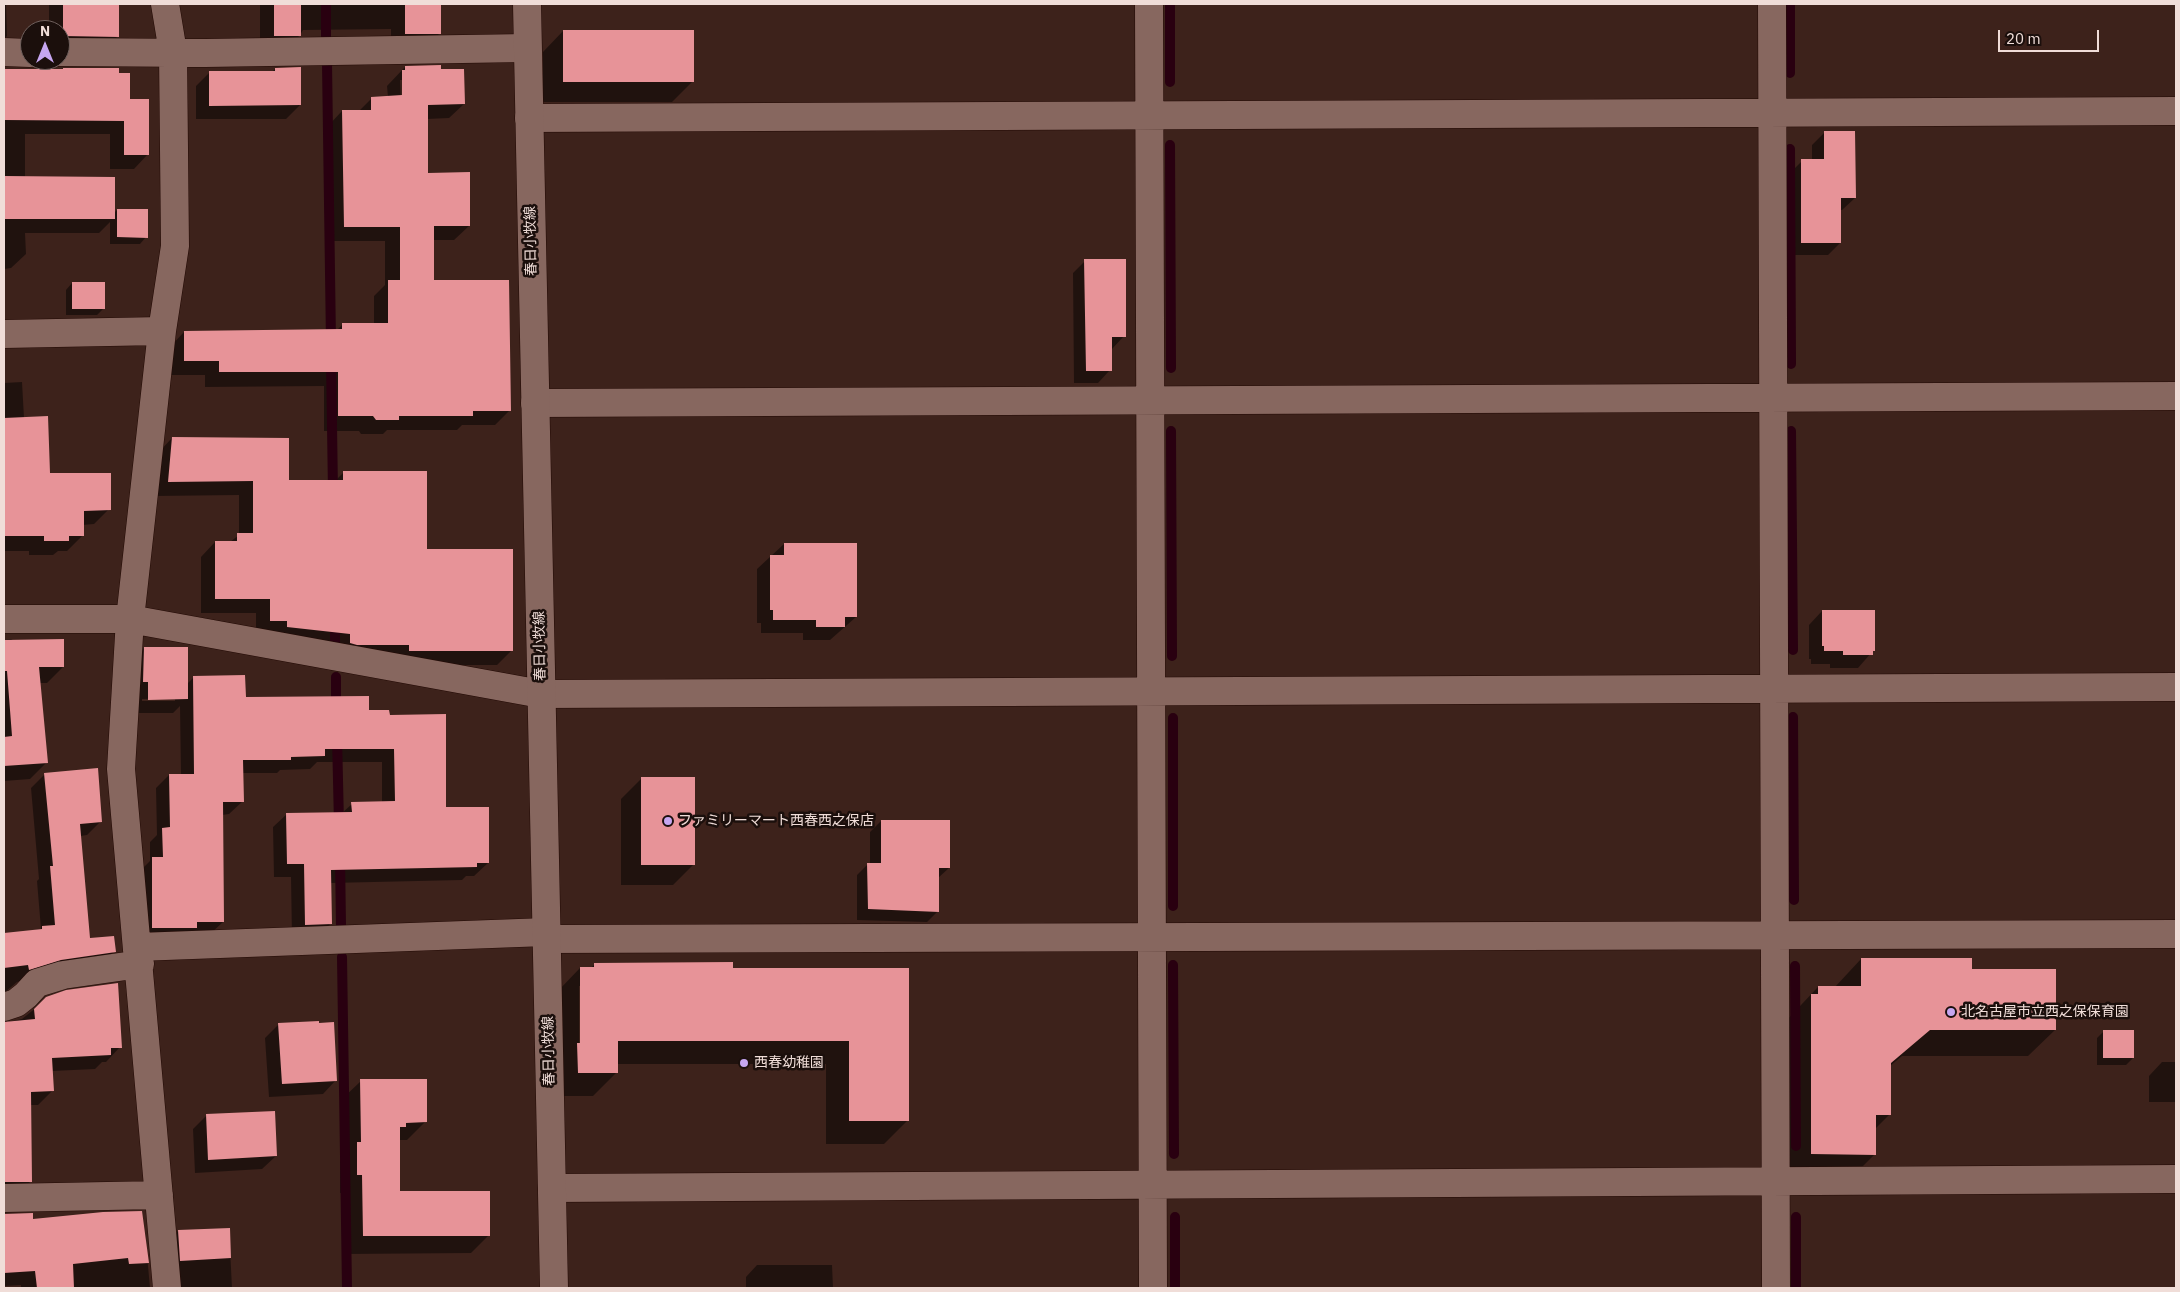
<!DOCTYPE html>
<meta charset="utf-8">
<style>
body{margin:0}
#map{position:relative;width:2180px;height:1292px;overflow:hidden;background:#3d221b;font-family:"IBM Plex Sans",sans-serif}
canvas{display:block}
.frame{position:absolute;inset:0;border:5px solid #f0ddd8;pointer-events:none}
.north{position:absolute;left:20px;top:20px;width:50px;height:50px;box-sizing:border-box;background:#1b0f0c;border:1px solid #70615e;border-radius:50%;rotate:0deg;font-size:14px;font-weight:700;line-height:20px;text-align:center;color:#f0ddd8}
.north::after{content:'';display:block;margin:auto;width:18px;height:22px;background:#c6a6f0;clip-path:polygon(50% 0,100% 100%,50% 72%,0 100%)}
.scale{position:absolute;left:1998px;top:30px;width:101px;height:22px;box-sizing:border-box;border:2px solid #f0ddd8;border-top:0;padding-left:6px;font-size:15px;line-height:18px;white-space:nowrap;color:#f0ddd8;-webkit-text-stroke:4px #1b0f0c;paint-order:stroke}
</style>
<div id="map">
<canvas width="2180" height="1292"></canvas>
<div class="frame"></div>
<div class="north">N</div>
<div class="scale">20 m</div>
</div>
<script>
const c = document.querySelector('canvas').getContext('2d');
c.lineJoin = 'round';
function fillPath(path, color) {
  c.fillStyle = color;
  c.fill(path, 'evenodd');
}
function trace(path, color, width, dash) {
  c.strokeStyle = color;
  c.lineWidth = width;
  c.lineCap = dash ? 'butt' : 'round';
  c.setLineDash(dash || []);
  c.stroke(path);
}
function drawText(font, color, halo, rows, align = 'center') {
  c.font = font + ' "IBM Plex Sans","Noto Sans JP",sans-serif';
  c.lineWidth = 5;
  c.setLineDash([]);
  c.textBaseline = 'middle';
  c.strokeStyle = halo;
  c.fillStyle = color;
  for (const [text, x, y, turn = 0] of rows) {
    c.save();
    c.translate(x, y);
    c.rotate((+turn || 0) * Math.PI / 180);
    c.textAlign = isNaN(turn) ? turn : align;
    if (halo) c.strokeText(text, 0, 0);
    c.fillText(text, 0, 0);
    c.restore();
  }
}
fillPath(new Path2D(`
 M 4,4 L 6,4 L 7,36 L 4,39 Z
 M 49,4 L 118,4 L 118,36 L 103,51 L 60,50 L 60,30 L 49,30 Z
 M 260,4 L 439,4 L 440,33 L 425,48 L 391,48 L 391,29 L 303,30 L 300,35 L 286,50 L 260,50 Z
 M 563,31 L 693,81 L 672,102 L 543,102 L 543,52 Z
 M 405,67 L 440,70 L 464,104 L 449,118 L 427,119 L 427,174 L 469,226 L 454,240 L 433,240 L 433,281 L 510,410 L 495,425 L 462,425 L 457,430 L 387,430 L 383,434 L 361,434 L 359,431 L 324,431 L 324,386 L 205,387 L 205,375 L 170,375 L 170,347 L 184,332 L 336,331 L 343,324 L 374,324 L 374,296 L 385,285 L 385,241 L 329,241 L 328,126 L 342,111 L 359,111 L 372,98 L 388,97 L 387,86 ZM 400,80 L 403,80 L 403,101 L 401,101 Z
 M 4,69 L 128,100 L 148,154 L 134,169 L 110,169 L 110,134 L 25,134 L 25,178 L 113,214 L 117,210 L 146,237 L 140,244 L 110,244 L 110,222 L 99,233 L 25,233 L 26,254 L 11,268 L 4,269 Z
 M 275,69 L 300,105 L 286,119 L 196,119 L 196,86 L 209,73 L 271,73 Z
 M 1824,133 L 1855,198 L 1842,210 L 1840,210 L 1840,243 L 1828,255 L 1789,255 L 1790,173 L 1802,161 L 1812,161 L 1812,145 Z
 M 1085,261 L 1124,336 L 1112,349 L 1110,370 L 1098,383 L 1074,383 L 1073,273 Z
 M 72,283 L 103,309 L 97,315 L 66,315 L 66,290 Z
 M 22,382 L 24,418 L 49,474 L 109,509 L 94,524 L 82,525 L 82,536 L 67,551 L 58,551 L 53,555 L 29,555 L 29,551 L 4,551 L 4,383 Z
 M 172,438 L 288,481 L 335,481 L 344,472 L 426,550 L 512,650 L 497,665 L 395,665 L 256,636 L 256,613 L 201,613 L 201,557 L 215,542 L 230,542 L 239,535 L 239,495 L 154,496 L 158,453 Z
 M 784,544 L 856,617 L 830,640 L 803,640 L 803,633 L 761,633 L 761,623 L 757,623 L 757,569 Z
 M 1822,611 L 1872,652 L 1858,668 L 1830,668 L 1830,664 L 1811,664 L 1811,659 L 1809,659 L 1809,625 Z
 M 11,639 L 63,667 L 47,683 L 39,683 L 46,763 L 30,779 L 4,781 L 4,640 Z
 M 144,648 L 187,684 L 194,677 L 244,698 L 367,711 L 388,716 L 445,808 L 488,863 L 474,876 L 466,876 L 462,880 L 330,883 L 330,924 L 317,937 L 292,938 L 291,877 L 274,877 L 273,827 L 287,814 L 342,813 L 352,804 L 382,803 L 382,762 L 317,762 L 310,769 L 280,770 L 277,773 L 242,773 L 243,801 L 229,814 L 222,815 L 223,922 L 209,935 L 140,941 L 139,872 L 150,861 L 150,842 L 157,835 L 156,788 L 169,775 L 181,775 L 180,706 L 173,713 L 135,713 L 131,662 ZM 175,698 L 175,701 L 142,701 L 142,699 Z
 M 45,774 L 101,821 L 87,835 L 80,836 L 89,940 L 114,951 L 101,965 L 44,973 L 17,982 L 4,993 L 4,935 L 41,929 L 37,881 L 39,879 L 31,788 Z
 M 641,779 L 694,864 L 673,885 L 621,885 L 621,799 Z
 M 881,821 L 949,868 L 938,878 L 938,911 L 927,922 L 857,920 L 857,875 L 868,864 L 870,864 L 870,832 Z
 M 1861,959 L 1971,970 L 2055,1030 L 2028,1056 L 1902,1056 L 1890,1066 L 1890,1114 L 1874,1130 L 1874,1155 L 1848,1181 L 1785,1180 L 1785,1022 L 1818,987 L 1835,987 Z
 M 595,964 L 732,969 L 908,969 L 908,1120 L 884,1144 L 826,1144 L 826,1064 L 617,1064 L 617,1072 L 593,1096 L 554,1096 L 557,992 L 580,968 L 591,968 ZM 579,986 L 581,986 L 582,1049 L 579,1049 Z
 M 42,1003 L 120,1047 L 106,1062 L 102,1062 L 95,1069 L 52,1071 L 53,1090 L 38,1105 L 30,1105 L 31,1181 L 16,1196 L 4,1197 L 4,1023 L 22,1019 Z
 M 279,1024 L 336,1080 L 323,1094 L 269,1097 L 265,1038 Z
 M 2104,1031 L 2133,1058 L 2126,1065 L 2097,1065 L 2097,1038 Z
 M 2162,1062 L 2176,1062 L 2176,1102 L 2149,1102 L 2149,1076 Z
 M 361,1081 L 425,1122 L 407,1140 L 398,1140 L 398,1192 L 489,1235 L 471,1253 L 346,1254 L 345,1193 L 340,1193 L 340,1161 L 344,1157 L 343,1098 Z
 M 207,1115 L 276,1156 L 262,1169 L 195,1173 L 193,1129 Z
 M 31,1214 L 32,1221 L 145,1233 L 150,1288 L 21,1288 L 21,1285 L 4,1286 L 4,1215 Z
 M 229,1229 L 232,1288 L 167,1288 L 164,1246 L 178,1231 Z
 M 757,1265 L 832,1265 L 833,1288 L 746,1288 L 746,1277 Z`), '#0007');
trace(new Path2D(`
 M 326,4 L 326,36
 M 1170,4 L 1170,82
 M 1790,4 L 1790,73
 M 327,63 L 331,342
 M 1170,145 L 1171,368
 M 1790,149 L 1791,364
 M 331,359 L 333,492
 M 1171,431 L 1172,656
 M 1791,431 L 1793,650
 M 335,619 L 335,643
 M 336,677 L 336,709
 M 1793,717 L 1794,900
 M 1173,718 L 1173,906
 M 337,736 L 339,824
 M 340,858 L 341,926
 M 342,957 L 347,1288
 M 1173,965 L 1174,1154
 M 1795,966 L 1796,1146
 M 1175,1217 L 1175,1288
 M 1796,1217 L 1796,1288`), '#290010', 10);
fillPath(new Path2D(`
 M 63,4 L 119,4 L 119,37 L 63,36 Z
 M 274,4 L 301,4 L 301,36 L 274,36 Z
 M 405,4 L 441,4 L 441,34 L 405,34 Z
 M 563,30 L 694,30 L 694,82 L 563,82 Z
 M 441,65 L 441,69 L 464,69 L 465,104 L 428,105 L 428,173 L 470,172 L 470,226 L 434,226 L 434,280 L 509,280 L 511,411 L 473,411 L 473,416 L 399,416 L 399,420 L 376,420 L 373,416 L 338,416 L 338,372 L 219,372 L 219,361 L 184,361 L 184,331 L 342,329 L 342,323 L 388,323 L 388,280 L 400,280 L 400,227 L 344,227 L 342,110 L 371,110 L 371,97 L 402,95 L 402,70 L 405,70 L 405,66 Z
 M 301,67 L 301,105 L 209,106 L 209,71 L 275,71 L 275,68 Z
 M 63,68 L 119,68 L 119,73 L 130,73 L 130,99 L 149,99 L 149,155 L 124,155 L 124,121 L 4,120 L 4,69 L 63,69 Z
 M 1824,131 L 1855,131 L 1856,198 L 1841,198 L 1841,243 L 1801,243 L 1801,159 L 1824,159 Z
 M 4,176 L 115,177 L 115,219 L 4,219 Z
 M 117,209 L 148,209 L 148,238 L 117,237 Z
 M 1084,259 L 1126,259 L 1126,337 L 1112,337 L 1112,371 L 1086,371 Z
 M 72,282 L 105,282 L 105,309 L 72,309 Z
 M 48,416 L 50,473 L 111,473 L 111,510 L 84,511 L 84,536 L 69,536 L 69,541 L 44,541 L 44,536 L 4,536 L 4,418 Z
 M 172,437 L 289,438 L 289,480 L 343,480 L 343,471 L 427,471 L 427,549 L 513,549 L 513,651 L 409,651 L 409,645 L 357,645 L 350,643 L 350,634 L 287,627 L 287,621 L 270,621 L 270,599 L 215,599 L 215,541 L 237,541 L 237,533 L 253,533 L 253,481 L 168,482 Z
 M 784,543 L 857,543 L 857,617 L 845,617 L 845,627 L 816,627 L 816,620 L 773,620 L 773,610 L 770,610 L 770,555 L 784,555 Z
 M 1822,610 L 1875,610 L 1875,651 L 1873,651 L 1873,655 L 1843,655 L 1843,651 L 1824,651 L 1824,646 L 1822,646 Z
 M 64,639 L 64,667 L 39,667 L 48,763 L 4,766 L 4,737 L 12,736 L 7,671 L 4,671 L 4,640 Z
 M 144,647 L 188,647 L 188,699 L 148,700 L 148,682 L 143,682 Z
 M 245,675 L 246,697 L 369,696 L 369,710 L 389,710 L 390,715 L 446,714 L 446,807 L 489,807 L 489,863 L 477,863 L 477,867 L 331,870 L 332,924 L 305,925 L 304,864 L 287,864 L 286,813 L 352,812 L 351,802 L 395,801 L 394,749 L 325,749 L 325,756 L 291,757 L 291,760 L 243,760 L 244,802 L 223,802 L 224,922 L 197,922 L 197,928 L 152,928 L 152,857 L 163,857 L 162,828 L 170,827 L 169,774 L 194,774 L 193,676 Z
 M 98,768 L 102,822 L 80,824 L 90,938 L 114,936 L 116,952 L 61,960 L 29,970 L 28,965 L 4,968 L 4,933 L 42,929 L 42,926 L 55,925 L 50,866 L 53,866 L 44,773 Z
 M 641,777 L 695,777 L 695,865 L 641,865 Z
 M 881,820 L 950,820 L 950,868 L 939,868 L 939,912 L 868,909 L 867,863 L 881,863 Z
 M 1861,958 L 1972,958 L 1972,969 L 2056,969 L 2056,1030 L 1930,1030 L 1891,1063 L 1891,1115 L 1876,1115 L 1876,1155 L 1811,1154 L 1811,994 L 1818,994 L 1818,986 L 1861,986 Z
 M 733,962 L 733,968 L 909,968 L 909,1121 L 849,1121 L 849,1041 L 618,1041 L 618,1073 L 578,1073 L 577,1043 L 580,1043 L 580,967 L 594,967 L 594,963 Z
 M 118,983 L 122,1048 L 111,1048 L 111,1055 L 52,1058 L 54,1091 L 31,1092 L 32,1182 L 4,1182 L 4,1022 L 35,1019 L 34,1009 L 46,997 L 66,990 Z
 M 319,1021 L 319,1023 L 334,1022 L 337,1081 L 282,1084 L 278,1023 Z
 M 2103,1030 L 2134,1030 L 2134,1058 L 2103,1058 Z
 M 360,1079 L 427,1079 L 427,1122 L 406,1123 L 406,1127 L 400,1127 L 400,1191 L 490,1191 L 490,1236 L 363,1236 L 362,1175 L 357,1175 L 357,1142 L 361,1142 Z
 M 275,1111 L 277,1156 L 208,1160 L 206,1114 Z
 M 142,1211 L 149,1263 L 129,1264 L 128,1258 L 73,1264 L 74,1288 L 37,1288 L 35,1271 L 4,1273 L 4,1214 L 33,1213 L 33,1219 L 103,1212 Z
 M 230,1228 L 231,1258 L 180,1261 L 178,1230 Z`), '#e79398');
const street = new Path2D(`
 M 165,4 L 173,52 L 175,246 L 162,331 L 130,619 L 121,769 L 167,1288
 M 1149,4 L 1153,1288
 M 1772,4 L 1776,1288
 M 4,52 L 30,53
 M 60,52 L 205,53 L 527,48
 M 529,118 L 2176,111
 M 4,334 L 162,331
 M 535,403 L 2176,396
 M 4,619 L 130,619 L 541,694 L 2176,687
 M 546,939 L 2176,934
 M 138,947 L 546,932
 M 4,1007 L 16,1003 L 26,995 L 37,983 L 63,975 L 140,964
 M 552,1188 L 2176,1179
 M 4,1198 L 159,1195`);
const secondary = new Path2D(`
 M 527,4 L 554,1288`);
trace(street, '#230a05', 29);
trace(secondary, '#230a05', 29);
trace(street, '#87675f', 28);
trace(secondary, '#87675f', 28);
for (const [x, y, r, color] of [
 [668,821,5,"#c6a6f0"],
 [1951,1012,5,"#c6a6f0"],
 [744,1063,5,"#c6a6f0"]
]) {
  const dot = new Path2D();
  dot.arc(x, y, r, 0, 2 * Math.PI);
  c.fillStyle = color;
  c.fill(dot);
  trace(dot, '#1b0f0c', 2);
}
drawText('14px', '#f0ddd8', '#1b0f0c', [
 ["春日小牧線",531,241,-91],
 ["春日小牧線",540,646,-91],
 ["春日小牧線",549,1051,-91]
]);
drawText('14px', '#f0ddd8', '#1b0f0c', [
 ["ファミリーマート西春西之保店",678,821],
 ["北名古屋市立西之保保育園",1961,1012],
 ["西春幼稚園",754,1063]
], 'left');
</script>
